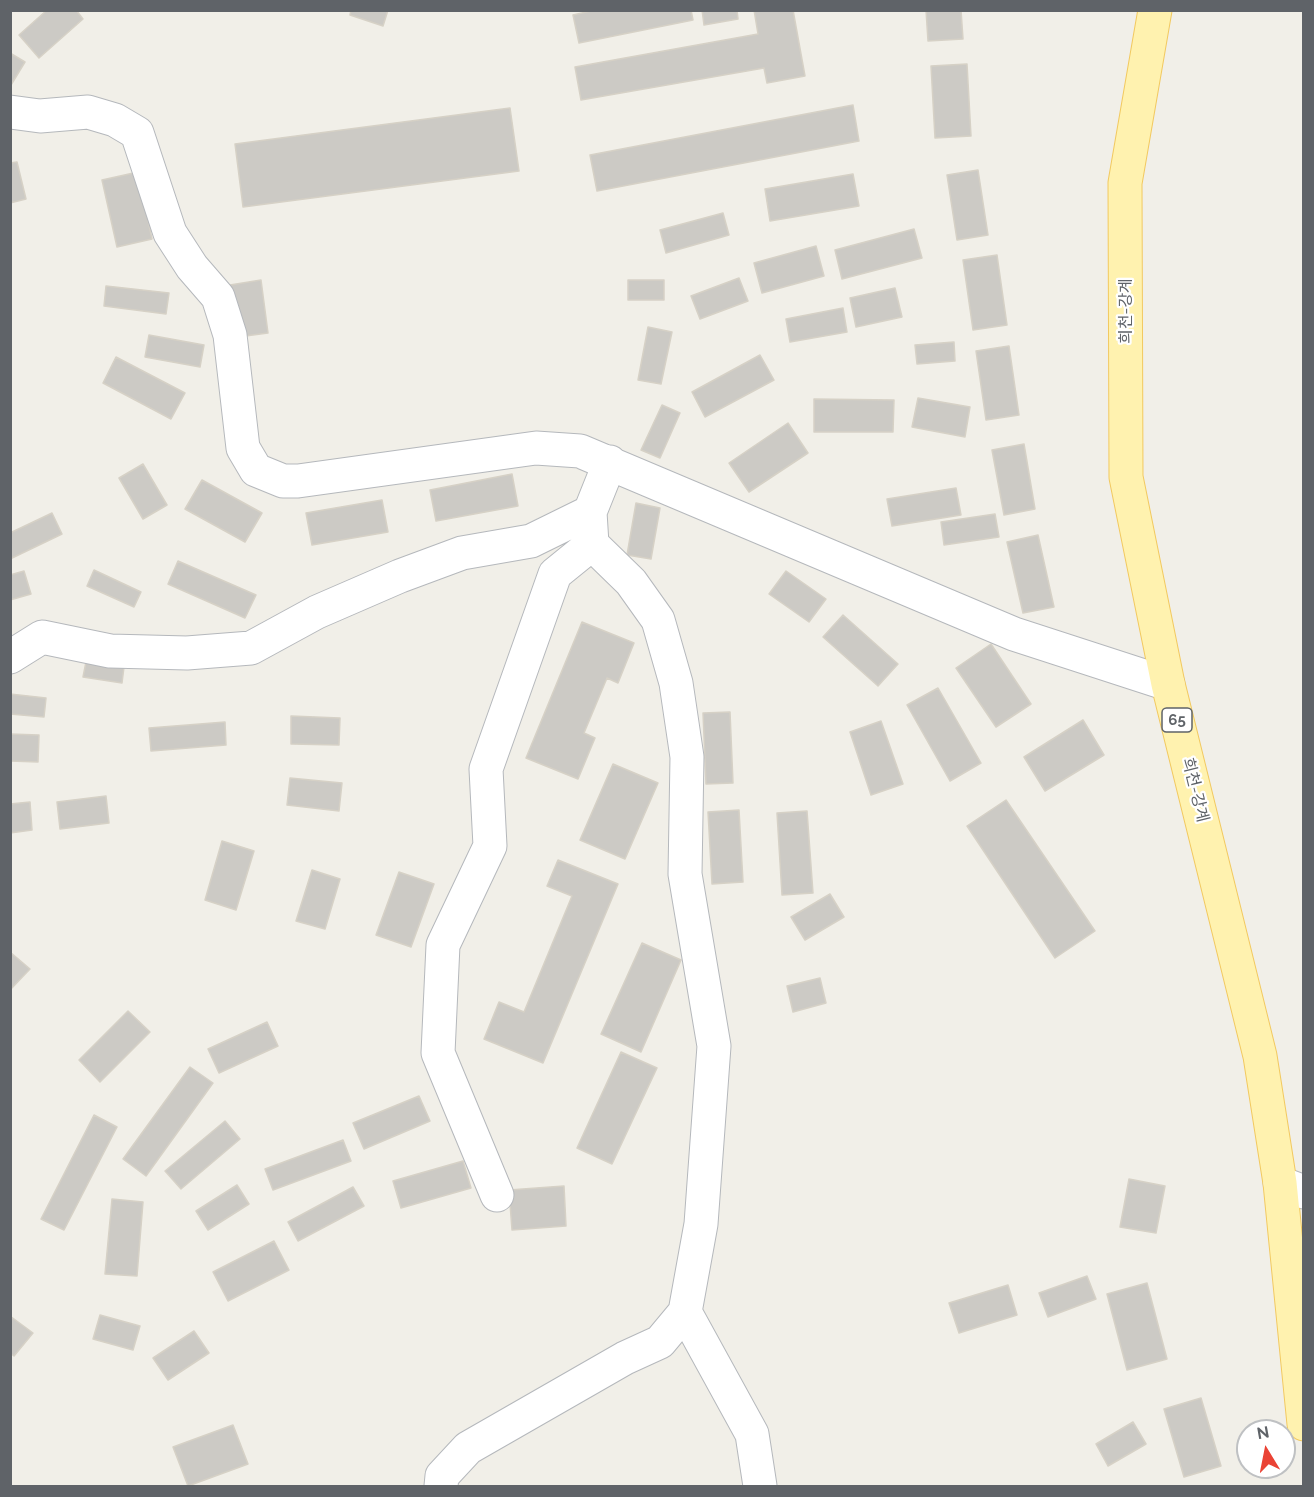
<!DOCTYPE html>
<meta charset="utf-8">
<style>
body{margin:0}
#map{position:relative;width:1314px;height:1497px;overflow:hidden;background:#f1efe8;font-family:Raleway,sans-serif}
canvas{display:block}
.frame{position:absolute;inset:0;border:12px solid #5f6368;pointer-events:none}
.north{position:absolute;left:1236px;top:1419px;width:60px;height:60px;box-sizing:border-box;background:#fff;border:2px solid #bfc1c3;border-radius:50%;rotate:350deg;font-size:16px;font-weight:700;line-height:24px;text-align:center;color:#5f6368}
.north::after{content:'';display:block;margin:auto;width:21px;height:27px;background:#ea4335;clip-path:polygon(50% 0,100% 100%,50% 72%,0 100%)}
</style>
<div id="map">
<canvas width="1314" height="1497"></canvas>
<div class="frame"></div>
<div class="north">N</div>
</div>
<script>
const c = document.querySelector('canvas').getContext('2d');
c.lineJoin = 'round';
function fillPath(path, color) {
  c.fillStyle = color;
  c.fill(path, 'evenodd');
}
function trace(path, color, width, dash) {
  c.strokeStyle = color;
  c.lineWidth = width;
  c.lineCap = dash ? 'butt' : 'round';
  c.setLineDash(dash || []);
  c.stroke(path);
}
function drawText(font, color, halo, rows, align = 'center') {
  c.font = font + ' Raleway,"Noto Sans KR",sans-serif';
  c.lineWidth = 4.5;
  c.setLineDash([]);
  c.textBaseline = 'middle';
  c.strokeStyle = halo;
  c.fillStyle = color;
  for (const [text, x, y, turn = 0] of rows) {
    c.save();
    c.translate(x, y);
    c.rotate((+turn || 0) * Math.PI / 180);
    c.textAlign = isNaN(turn) ? turn : align;
    if (halo) c.strokeText(text, 0, 0);
    c.fillText(text, 0, 0);
    c.restore();
  }
}
const building = new Path2D(`
 M 47,10 L 76,10 L 83,19 L 39,58 L 19,35 Z
 M 351,10 L 388,10 L 383,26 L 350,15 Z
 M 595,10 L 691,10 L 693,20 L 579,43 L 573,15 Z
 M 702,10 L 737,10 L 738,19 L 704,25 Z
 M 754,10 L 793,10 L 805,76 L 767,83 L 764,68 L 581,100 L 575,67 L 758,34 Z
 M 926,10 L 961,10 L 963,39 L 928,41 Z
 M 10,53 L 25,62 L 11,85 L 10,85 Z
 M 967,64 L 971,136 L 935,138 L 931,66 Z
 M 853,105 L 859,141 L 597,191 L 590,155 Z
 M 510,108 L 519,171 L 243,207 L 235,144 Z
 M 17,162 L 26,199 L 10,203 L 10,163 Z
 M 978,170 L 988,235 L 957,240 L 947,175 Z
 M 138,172 L 152,239 L 117,247 L 102,180 Z
 M 853,174 L 859,206 L 770,221 L 765,189 Z
 M 723,213 L 729,235 L 666,253 L 660,230 Z
 M 914,229 L 922,258 L 842,279 L 835,250 Z
 M 816,246 L 824,276 L 762,293 L 754,263 Z
 M 997,255 L 1007,325 L 973,330 L 963,260 Z
 M 739,278 L 748,301 L 700,319 L 691,296 Z
 M 261,280 L 268,333 L 238,337 L 230,285 Z
 M 628,280 L 664,280 L 664,300 L 628,300 Z
 M 106,286 L 169,293 L 166,314 L 104,306 Z
 M 895,288 L 902,317 L 856,327 L 850,298 Z
 M 843,308 L 847,332 L 790,342 L 786,319 Z
 M 648,327 L 672,332 L 661,384 L 638,380 Z
 M 149,335 L 204,345 L 200,367 L 145,357 Z
 M 954,342 L 955,361 L 917,364 L 915,345 Z
 M 1009,346 L 1019,415 L 986,420 L 976,351 Z
 M 760,355 L 774,380 L 705,417 L 692,392 Z
 M 116,357 L 185,393 L 171,419 L 103,383 Z
 M 918,398 L 970,407 L 965,437 L 912,427 Z
 M 814,399 L 894,400 L 893,432 L 814,432 Z
 M 662,405 L 680,413 L 660,458 L 641,450 Z
 M 788,423 L 808,453 L 749,492 L 729,463 Z
 M 1024,444 L 1035,509 L 1004,515 L 992,450 Z
 M 143,464 L 167,505 L 143,519 L 119,478 Z
 M 512,474 L 518,506 L 436,521 L 430,490 Z
 M 202,480 L 262,513 L 245,542 L 185,509 Z
 M 956,488 L 961,515 L 892,526 L 887,499 Z
 M 382,500 L 388,532 L 312,545 L 306,513 Z
 M 636,503 L 660,508 L 651,559 L 627,555 Z
 M 52,513 L 62,534 L 10,559 L 10,533 Z
 M 995,514 L 999,537 L 944,545 L 941,522 Z
 M 1038,535 L 1054,607 L 1023,613 L 1007,542 Z
 M 178,561 L 256,595 L 245,618 L 168,584 Z
 M 94,570 L 141,592 L 134,607 L 87,586 Z
 M 24,571 L 31,594 L 10,600 L 10,575 Z
 M 786,571 L 826,599 L 809,622 L 769,594 Z
 M 843,615 L 898,664 L 878,686 L 823,637 Z
 M 582,622 L 634,643 L 618,683 L 607,678 L 584,733 L 595,738 L 578,779 L 526,758 Z
 M 991,644 L 1031,704 L 996,727 L 956,668 Z
 M 86,662 L 124,667 L 122,683 L 83,677 Z
 M 938,688 L 981,763 L 950,781 L 907,705 Z
 M 10,694 L 46,698 L 44,717 L 10,714 Z
 M 730,712 L 733,783 L 706,784 L 703,713 Z
 M 291,716 L 340,718 L 339,745 L 291,744 Z
 M 1083,720 L 1104,755 L 1045,791 L 1024,757 Z
 M 881,721 L 903,784 L 871,795 L 850,732 Z
 M 225,722 L 226,745 L 151,751 L 149,728 Z
 M 10,734 L 39,735 L 38,762 L 10,761 Z
 M 613,764 L 658,783 L 625,859 L 580,840 Z
 M 290,778 L 342,783 L 339,811 L 287,805 Z
 M 106,796 L 109,823 L 60,829 L 57,802 Z
 M 1006,800 L 1095,931 L 1055,958 L 967,826 Z
 M 30,802 L 32,830 L 10,833 L 10,804 Z
 M 739,810 L 743,882 L 712,884 L 708,812 Z
 M 807,811 L 813,893 L 782,895 L 777,813 Z
 M 222,841 L 254,851 L 236,910 L 205,900 Z
 M 558,860 L 618,884 L 543,1063 L 484,1039 L 499,1002 L 524,1012 L 572,896 L 547,886 Z
 M 312,870 L 340,879 L 325,929 L 296,921 Z
 M 399,872 L 434,884 L 411,947 L 376,935 Z
 M 830,894 L 844,917 L 805,940 L 791,917 Z
 M 642,943 L 681,960 L 641,1052 L 601,1034 Z
 M 10,952 L 30,969 L 10,990 Z
 M 820,978 L 826,1003 L 793,1012 L 787,986 Z
 M 128,1011 L 150,1032 L 100,1082 L 79,1060 Z
 M 267,1022 L 278,1046 L 219,1073 L 208,1049 Z
 M 621,1052 L 657,1068 L 612,1164 L 577,1148 Z
 M 190,1067 L 213,1083 L 146,1176 L 123,1159 Z
 M 419,1096 L 430,1121 L 364,1149 L 353,1123 Z
 M 94,1115 L 117,1127 L 64,1230 L 41,1219 Z
 M 225,1121 L 240,1139 L 181,1189 L 165,1171 Z
 M 343,1140 L 351,1161 L 273,1190 L 265,1169 Z
 M 463,1161 L 471,1188 L 401,1208 L 393,1181 Z
 M 1129,1179 L 1165,1186 L 1156,1233 L 1120,1227 Z
 M 237,1185 L 249,1204 L 208,1230 L 196,1211 Z
 M 564,1186 L 566,1226 L 512,1230 L 509,1190 Z
 M 353,1187 L 364,1206 L 298,1241 L 288,1222 Z
 M 112,1199 L 143,1202 L 137,1276 L 105,1274 Z
 M 274,1241 L 289,1270 L 228,1301 L 213,1272 Z
 M 1087,1276 L 1096,1299 L 1048,1317 L 1039,1293 Z
 M 1147,1283 L 1167,1359 L 1127,1370 L 1107,1294 Z
 M 1008,1285 L 1017,1315 L 959,1333 L 949,1303 Z
 M 100,1315 L 140,1326 L 133,1350 L 93,1339 Z
 M 10,1316 L 33,1333 L 14,1356 L 10,1353 Z
 M 194,1331 L 209,1353 L 168,1380 L 153,1358 Z
 M 1201,1398 L 1221,1466 L 1184,1477 L 1164,1409 Z
 M 1133,1422 L 1146,1444 L 1108,1466 L 1096,1444 Z
 M 233,1425 L 248,1464 L 188,1486 L 173,1447 Z`);
fillPath(building, '#cccac5');
trace(building, '#d6d1c6', 1.5);
const minor = new Path2D(`
 M 10,112 L 40,116 L 88,112 L 115,120 L 137,133 L 170,233 L 192,267 L 218,297 L 230,335 L 243,448 L 256,470 L 283,481 L 298,481 L 536,448 L 580,451 L 1014,634 L 1168,684
 M 10,657 L 42,637 L 110,651 L 187,653 L 251,648 L 317,612 L 400,576 L 462,553 L 531,541 L 590,512 L 610,462
 M 1280,1183 L 1304,1192
 M 497,1195 L 438,1053 L 443,945 L 490,846 L 486,769 L 555,574 L 592,544
 M 685,1312 L 752,1434 L 760,1486
 M 441,1486 L 442,1476 L 468,1448 L 625,1358 L 660,1342 L 685,1312 L 701,1224 L 714,1046 L 685,874 L 687,757 L 676,683 L 658,620 L 631,582 L 592,544 L 590,512`);
const major = new Path2D(`
 M 1155,10 L 1125,183 L 1126,477 L 1168,684 L 1260,1056 L 1280,1183 L 1304,1424`);
trace(minor, '#b5b8bc', 35);
trace(major, '#f2c960', 35);
trace(minor, '#fff', 33);
trace(major, '#fff2af', 33);
for (const [x, y, w] of [
 [1177,720,30]
]) {
  const box = new Path2D();
  box.roundRect(x - w / 2, y - 12, w, 24, 4.5);
  c.fillStyle = '#fff';
  c.fill(box);
  trace(box, '#5f6368', 1.5);
}
drawText('bold 15px', '#5f6368', null, [
 ["65",1177,720]
]);
drawText('16px', '#5f6368', '#fff', [
 ["희천-강계",1126,311,-90],
 ["희천-강계",1195,790,76]
]);
</script>
